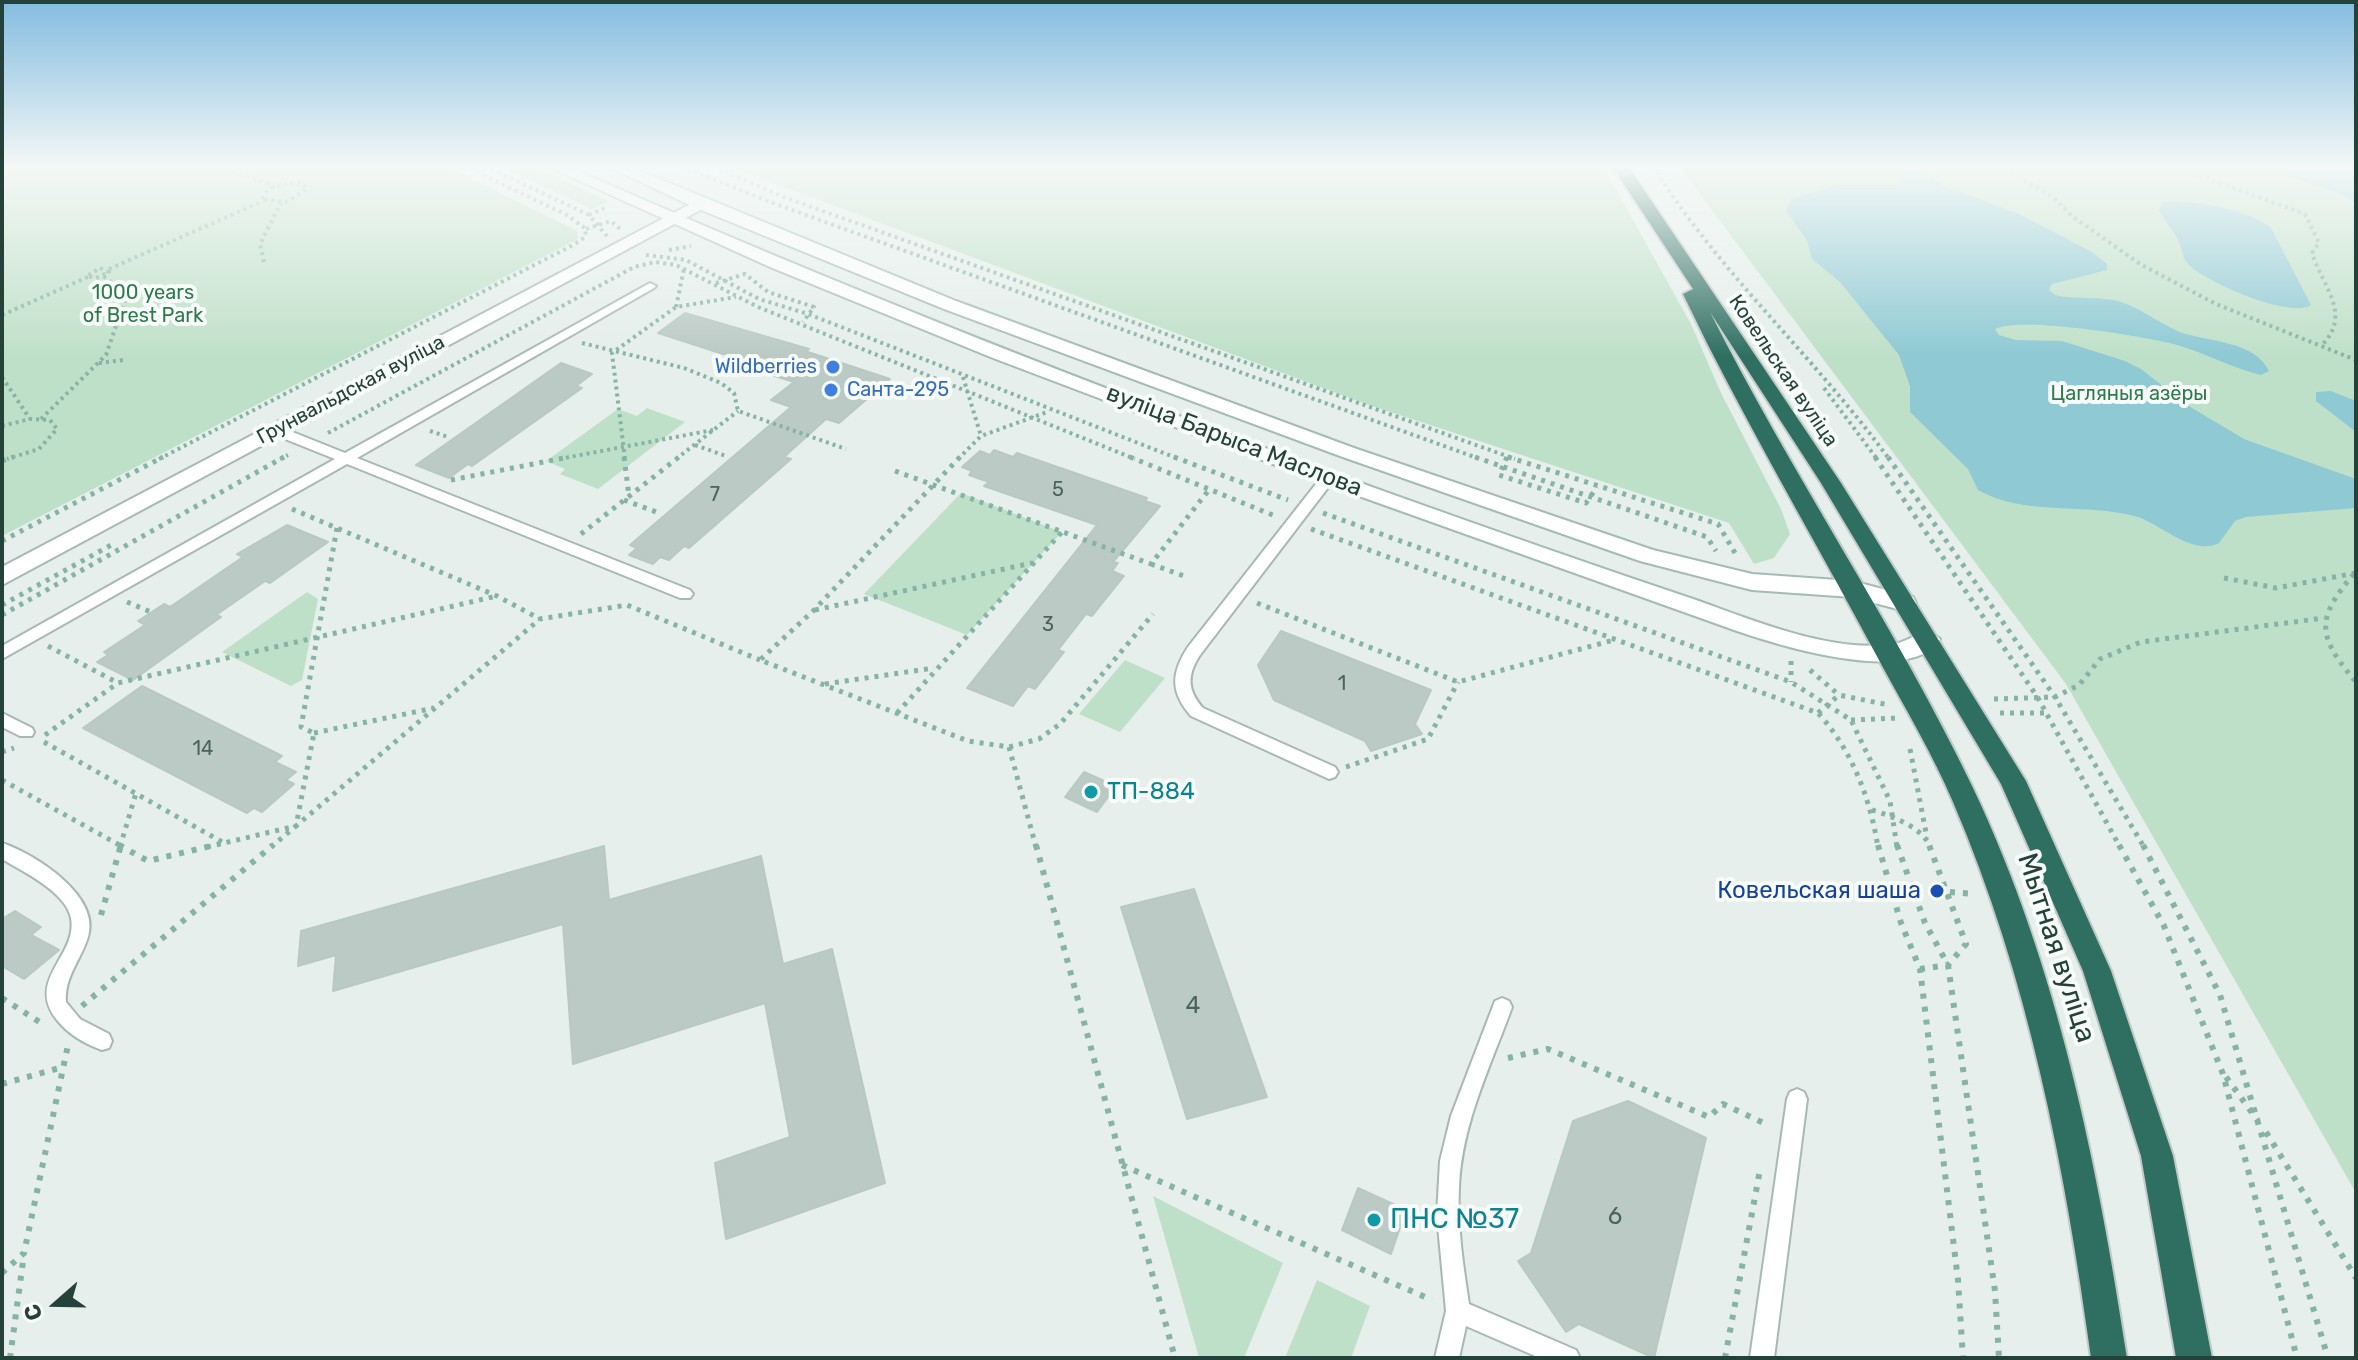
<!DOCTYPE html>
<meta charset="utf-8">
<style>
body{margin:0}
#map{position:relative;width:2358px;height:1360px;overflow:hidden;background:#e6efeb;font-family:Rubik,sans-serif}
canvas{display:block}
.frame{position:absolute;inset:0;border:4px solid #24423a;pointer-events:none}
.north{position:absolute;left:16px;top:1264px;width:80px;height:80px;-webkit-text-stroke:6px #f7fbf9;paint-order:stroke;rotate:250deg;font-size:22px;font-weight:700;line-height:32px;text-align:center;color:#24423a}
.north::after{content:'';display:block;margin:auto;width:28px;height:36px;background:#24423a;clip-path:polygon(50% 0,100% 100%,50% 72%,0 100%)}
</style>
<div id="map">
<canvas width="2358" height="1360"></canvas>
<div class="frame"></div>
<div class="north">С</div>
</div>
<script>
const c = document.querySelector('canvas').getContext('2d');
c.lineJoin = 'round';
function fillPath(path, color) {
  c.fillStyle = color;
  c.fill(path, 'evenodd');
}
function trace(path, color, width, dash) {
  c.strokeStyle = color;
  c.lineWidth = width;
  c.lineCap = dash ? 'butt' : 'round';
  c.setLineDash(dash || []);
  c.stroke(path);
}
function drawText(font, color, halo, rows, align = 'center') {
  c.font = font + ' Rubik,sans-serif';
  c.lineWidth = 8;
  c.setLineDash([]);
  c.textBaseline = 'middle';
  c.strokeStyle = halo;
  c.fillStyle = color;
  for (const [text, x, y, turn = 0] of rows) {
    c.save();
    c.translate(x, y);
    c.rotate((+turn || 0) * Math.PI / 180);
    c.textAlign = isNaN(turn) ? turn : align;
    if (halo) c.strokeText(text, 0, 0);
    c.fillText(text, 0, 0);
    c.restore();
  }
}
fillPath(new Path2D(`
 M 2,166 L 446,166 L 577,231 L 578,239 L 2,536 Z
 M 499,166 L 532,166 L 609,201 L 592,209 Z
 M 728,166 L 1603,166 L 1691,324 L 1721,393 L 1781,509 L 1790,534 L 1774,558 L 1754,564 L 1729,523 L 1366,404 Z
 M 1679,166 L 2356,166 L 2356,1193 L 2066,684 Z
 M 647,408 L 685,422 L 598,489 L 560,474 L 565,469 L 546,461 L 618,409 L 637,416 Z
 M 961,493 L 1062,532 L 967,635 L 864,594 Z
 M 307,592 L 318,599 L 302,680 L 291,686 L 222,652 Z
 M 1125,660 L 1165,678 L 1120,732 L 1079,714 Z
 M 1153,1196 L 1283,1263 L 1244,1358 L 1199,1358 Z
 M 1317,1280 L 1370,1306 L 1351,1358 L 1285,1358 Z`), '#bfe0c8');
fillPath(new Path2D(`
 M 1903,166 L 1919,166 L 1942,185 L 2019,214 L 2092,252 L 2107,264 L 2107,270 L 2052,284 L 2049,290 L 2055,295 C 2075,300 2097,296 2118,301 C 2141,308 2158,323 2180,332 C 2207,342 2254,340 2269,371 L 2261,375 L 2250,372 C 2224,364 2200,351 2174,344 C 2142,336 2021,316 1995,329 L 1999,335 L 2016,340 L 2062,341 L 2125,361 L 2141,369 L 2187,405 L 2244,439 L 2356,479 L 2356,508 L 2246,517 L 2235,521 L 2219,543 C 2192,556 2162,525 2138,517 C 2087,502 2025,517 1978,490 L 1968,469 L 1910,412 L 1910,386 L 1899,355 L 1840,282 L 1812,259 L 1807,240 L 1786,211 L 1791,199 L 1835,185 L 1896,185 L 1901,183 Z
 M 2276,166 L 2356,166 L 2356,203 C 2331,185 2300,187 2276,166 Z
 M 2162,202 C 2194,200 2245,208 2271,228 L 2311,305 C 2290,319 2206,282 2189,265 C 2182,258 2183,251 2179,242 C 2174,230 2165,222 2159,210 Z
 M 2331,391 L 2356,401 L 2356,432 L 2316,401 L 2316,392 Z`), '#8ec9d4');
const building = new Path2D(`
 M 685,313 L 809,349 L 805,351 L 890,379 L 839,423 L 826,419 L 784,457 L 791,459 L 689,548 L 684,546 L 669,560 L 660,557 L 653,564 L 629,555 L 637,548 L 630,545 L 791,407 L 771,400 L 794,382 L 749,368 L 754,364 L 658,333 Z
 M 561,363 L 592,374 L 576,386 L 582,388 L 472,466 L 468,464 L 449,478 L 416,465 Z
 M 994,450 L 1013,457 L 1017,453 L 1147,498 L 1145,501 L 1160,506 L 1113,562 L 1118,563 L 1112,571 L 1124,576 L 1092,616 L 1086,614 L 1058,650 L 1064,652 L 1035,689 L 1028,686 L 1013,706 L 967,688 L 1097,525 L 984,486 L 989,482 L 969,475 L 972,471 L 962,467 L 980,451 L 990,455 Z
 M 287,525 L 328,542 L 270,583 L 265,581 L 216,615 L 221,617 L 133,680 L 97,662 L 108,655 L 104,652 L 145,625 L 138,621 L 164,604 L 170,607 L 243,557 L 237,554 Z
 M 1281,631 L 1431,690 L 1415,724 L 1422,734 L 1371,751 L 1365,741 L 1274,700 L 1258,665 Z
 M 142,686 L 282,756 L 275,762 L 296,772 L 286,780 L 294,784 L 262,812 L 254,808 L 247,813 L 83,728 Z
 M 1084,772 L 1116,786 L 1097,812 L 1065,797 Z
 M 604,846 L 609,900 L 761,856 L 783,964 L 832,949 L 885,1183 L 726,1239 L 715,1163 L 790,1137 L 765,1003 L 573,1064 L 563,924 L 333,991 L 336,955 L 298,966 L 301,931 Z
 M 1194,889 L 1267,1097 L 1187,1119 L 1121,907 Z
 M 15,911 L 41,927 L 31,935 L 59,950 L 24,979 L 2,966 L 2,919 Z
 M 1628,1101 L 1706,1138 L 1654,1358 L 1579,1324 L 1566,1332 L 1518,1261 L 1531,1253 L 1573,1121 Z
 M 1358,1188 L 1406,1210 L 1391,1254 L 1342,1230 Z`);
fillPath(building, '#bbcac4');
trace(building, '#b8c9c2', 2);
const lane = new Path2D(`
 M 650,283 L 656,286 L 654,288 L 357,458 L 690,590 L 693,594 L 690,598 L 680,598 L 347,464 L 2,659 L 2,646 L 335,459 L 270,433 L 270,427 L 280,427 L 345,453 Z
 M 1328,474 L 1335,478 L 1333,481 L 1200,655 C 1187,675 1187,690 1203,708 L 1335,767 L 1338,772 L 1335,777 L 1329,779 L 1191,716 C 1170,692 1171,673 1188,647 L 1323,475 Z
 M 2,713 L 32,728 L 34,732 L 32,736 L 20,736 L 2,727 Z
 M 2,843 C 35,854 101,896 88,937 C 81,960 64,977 66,1002 L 80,1019 L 109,1034 L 112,1041 L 109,1048 L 102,1050 C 85,1044 68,1034 57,1020 C 25,979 78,956 71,918 C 66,892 22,871 2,859 Z
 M 1502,998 L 1509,1001 L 1512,1007 C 1491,1065 1462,1123 1459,1186 C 1457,1225 1463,1265 1469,1304 L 1576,1350 L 1580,1358 L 1540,1358 L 1466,1326 L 1459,1358 L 1435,1358 L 1446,1311 L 1437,1215 L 1440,1161 L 1451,1116 L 1495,1001 Z
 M 1797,1089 L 1804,1092 L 1807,1099 L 1774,1358 L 1750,1358 L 1787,1099 L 1790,1092 Z`);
const street = new Path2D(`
 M 700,199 L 708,204 L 706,207 L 2,585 L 2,567 Z`);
const secondary = new Path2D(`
 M 547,166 L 567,166 C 936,330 1314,471 1696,600 C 1753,620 1833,654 1894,644 C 1906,642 1916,634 1928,631 L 1940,639 C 1911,687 1778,645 1737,631 L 1331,486 L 993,358 L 770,267 Z
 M 607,166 L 628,166 L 956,301 L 1354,448 L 1653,550 L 1752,574 L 1852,581 L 1913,597 L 1916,603 L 1905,611 L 1852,597 L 1752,590 L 1640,561 L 1340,456 L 944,309 L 694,207 Z`);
const highway = new Path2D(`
 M 1612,166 L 1628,166 L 1841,483 L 2026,781 L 2111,971 L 2173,1156 L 2212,1358 L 2176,1358 L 2141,1156 L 2083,971 L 2001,784 L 1821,483 L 1710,312 C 1791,474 1895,625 1973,788 C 2058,967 2097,1163 2127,1358 L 2091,1358 C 2065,1168 2029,979 1953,802 C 1932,753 1905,708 1880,662 C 1823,555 1762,451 1707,343 L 1683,294 L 1693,289 Z`);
trace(lane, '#a8b8b2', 4);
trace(street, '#a8b8b2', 4);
trace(secondary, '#a4bbb3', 4);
trace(highway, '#c2cac8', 4);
trace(new Path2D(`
 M 220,166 L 275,186
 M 464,166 L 567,215 L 586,229
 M 485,166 L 589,215 L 607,236
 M 681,166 L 770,202 L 1480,459
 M 712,166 L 781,196 L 1515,459
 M 1653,166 C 1720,274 1815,357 1889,459
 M 2000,166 L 2053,197 L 2072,216 L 2140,264 L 2216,304 L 2356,360
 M 2173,166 L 2305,214 L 2319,243 L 2312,253 C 2323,288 2353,314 2321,346
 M 290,183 L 303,184 L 307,189 L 286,202 L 261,199 L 269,189 Z
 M 589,215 L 607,207
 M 586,229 L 611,221 L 620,229
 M 669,250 L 691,246
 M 646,255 L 686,260 L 759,299 L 808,314 L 1179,459
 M 264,262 L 260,244 L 281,203
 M 100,268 L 109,272 L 96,278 L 87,276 Z
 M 109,269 L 263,201
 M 716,283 L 745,274 L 768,292 L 814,307 L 803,322
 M 127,294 L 144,290
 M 676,307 L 684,269
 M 2,315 L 88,277
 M 582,343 L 684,368 L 721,383 L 734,393 L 738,411 L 846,449
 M 99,363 L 123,360
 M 2,377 L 30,419
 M 963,377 L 981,436
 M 1824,388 L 1877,459
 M 41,419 L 106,355 L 127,294 L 103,276
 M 2,426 L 30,419 L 50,420 L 57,429 L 39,449 L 7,459
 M 430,431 L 448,437
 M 328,433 L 634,267 L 655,262 L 676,265 L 758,307 L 1135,459
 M 695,445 L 726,456
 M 159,459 L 573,245 L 585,237 L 586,229
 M 280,459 L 288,455
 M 559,459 L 713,430
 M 625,459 L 612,353 L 676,307 L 736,297
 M 676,459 L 738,411
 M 958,459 L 981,436 L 1047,412`), '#86b3a5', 4, [3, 4]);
trace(new Path2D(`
 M 624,457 L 629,496
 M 960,457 L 813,611 L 760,660 L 968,741 L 1009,747 L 1039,739 L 1060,724 L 1153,614
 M 1130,457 L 1275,516
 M 1174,457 L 1288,500
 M 1475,457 L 1707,537 L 1716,551
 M 1507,457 L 1499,475 L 1586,503 L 1597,487
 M 1508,457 L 1718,524 L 1738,558
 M 1875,457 L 2038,698 L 2120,847
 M 1888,457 L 2055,697 L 2144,847
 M 2,461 L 13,457
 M 895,471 L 1151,564 L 1208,491
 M 451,480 L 569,457
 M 624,500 L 659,513
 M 292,509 L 497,596 L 540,619
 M 1323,513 L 1791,682 L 1851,720 L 1890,801 L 1897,847
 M 1311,529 L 1818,713 C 1852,750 1870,798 1878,847
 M 581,534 L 679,457
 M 2,541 L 163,457
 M 1151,564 L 1184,576
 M 2354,574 C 2314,620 2318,637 2356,682
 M 2224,578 L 2276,588 L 2356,573
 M 127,602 L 151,612
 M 1257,603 L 1458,682 L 1614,640
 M 2,605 L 113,544
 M 815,610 L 1032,563
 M 2,615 L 284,457
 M 48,646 L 118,683
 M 1791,661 L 1791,682
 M 1810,670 L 1839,695
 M 825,684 L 934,668
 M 1994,699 L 2055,697 L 2079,685 L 2100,659 L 2141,642 L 2324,618
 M 897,713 L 1062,532
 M 1818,713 L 1839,695 L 1889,705
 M 2000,713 L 2046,713
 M 1851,720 L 1898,718
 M 314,733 L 434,708
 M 45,735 L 118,683 L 497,596
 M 44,742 L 224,843
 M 1009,747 L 1036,847
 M 1910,749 L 1927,838
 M 2,752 L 14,748
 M 1346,767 L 1428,739 L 1458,682
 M 2,780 L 123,847
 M 1872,810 C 1891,816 1923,827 1930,847
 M 120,847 L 136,793
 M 207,847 L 296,826 L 540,619 L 627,605 L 760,660
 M 271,847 L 296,826 L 314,733 L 301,727 L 337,528`), '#86b3a5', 5, [4, 6]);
trace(new Path2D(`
 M 119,845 L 148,861 L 215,845
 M 1036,845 L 1175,1358
 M 1878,845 L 1901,923 L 1920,969 L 1958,1280 L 1963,1358
 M 1897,845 L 1925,923 L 1948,965 L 1995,1291 L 1999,1358
 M 2119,845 L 2164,926 L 2223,1074 L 2297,1358
 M 2143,845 L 2220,995 L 2328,1358
 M 1937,891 L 1975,894
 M 101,915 L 121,845
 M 1920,969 L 1948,965 L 1966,944 L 1929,845
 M 2,998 L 41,1023
 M 82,1006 L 273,845
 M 1508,1058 L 1548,1049 L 1709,1117 L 1723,1104 L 1768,1125
 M 2226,1077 L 2258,1121
 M 2,1084 L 63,1067
 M 2266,1132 L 2356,1278
 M 1122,1165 L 1432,1300
 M 2,1273 L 24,1253 L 68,1045
 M 10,1358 L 24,1254
 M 1725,1358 L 1760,1170`), '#86b3a5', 6, [5, 8]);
fillPath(lane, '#fff');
fillPath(street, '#fff');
fillPath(secondary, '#fff');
fillPath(highway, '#2f6f62');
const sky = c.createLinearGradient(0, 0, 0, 356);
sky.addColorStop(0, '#84bce0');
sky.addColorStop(0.47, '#f4f8f6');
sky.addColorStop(1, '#f4f8f600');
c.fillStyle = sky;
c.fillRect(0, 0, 2358, 356);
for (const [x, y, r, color] of [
 [833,367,8,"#3f7fe0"],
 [831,390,8,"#3f7fe0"],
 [1091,792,8,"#0f9aa8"],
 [1937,891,8,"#1a4fb4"],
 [1374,1220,8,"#0f9aa8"]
]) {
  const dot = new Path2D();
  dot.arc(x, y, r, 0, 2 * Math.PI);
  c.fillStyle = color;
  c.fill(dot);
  trace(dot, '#f7fbf9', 3);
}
drawText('20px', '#2d7a4b', '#f7fbf9', [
 ["1000 years",143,293],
 ["of Brest Park",143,316],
 ["Цагляныя азёры",2129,394]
]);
drawText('20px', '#366cbe', '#f7fbf9', [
 ["Wildberries",817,367],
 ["Санта-295",847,390,"left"]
], 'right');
drawText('20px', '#24423a', '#f7fbf9', [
 ["Ковельская вуліца",1783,371,56],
 ["Грунвальдская вуліца",351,390,-28]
]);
drawText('20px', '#4a645c', null, [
 ["5",1058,490],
 ["7",715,495],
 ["3",1048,625],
 ["1",1342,684],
 ["14",203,749]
]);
drawText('24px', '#24423a', '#f7fbf9', [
 ["вуліца Барыса Маслова",1234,441,21]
]);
drawText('24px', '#0d838f', '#f7fbf9', [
 ["ТП-884",1107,792]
], 'left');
drawText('24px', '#164399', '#f7fbf9', [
 ["Ковельская шаша",1921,891]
], 'right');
drawText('24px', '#4a645c', null, [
 ["4",1193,1006],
 ["6",1615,1217]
]);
drawText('28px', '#24423a', '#f7fbf9', [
 ["Мытная вуліца",2056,948,72]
]);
drawText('28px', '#0d838f', '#f7fbf9', [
 ["ПНС №37",1390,1220]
], 'left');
</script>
